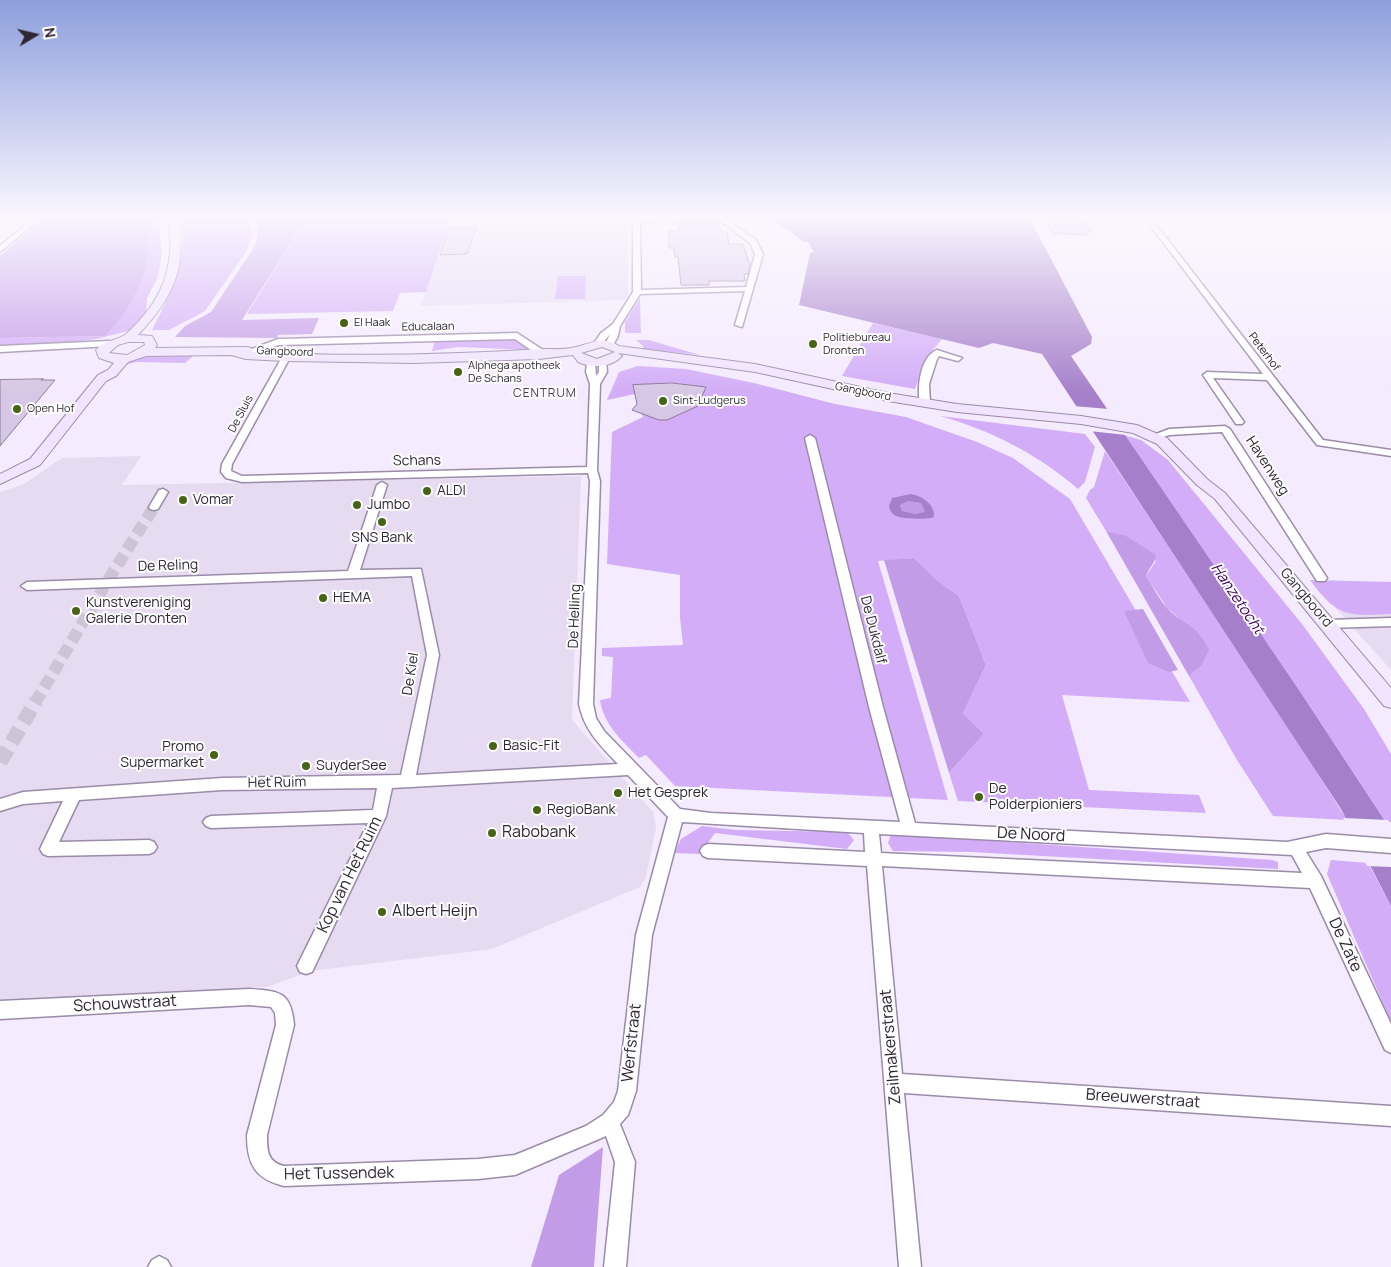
<!DOCTYPE html>
<style>
body{margin:0}
#map{position:relative;width:1391px;height:1267px;overflow:hidden;background:#f5ebff;font-family:Manrope,sans-serif}
canvas{display:block}
.north{position:absolute;left:10px;top:10px;width:50px;height:50px;-webkit-text-stroke:4px #fdfdfd;paint-order:stroke;rotate:81deg;font-size:14px;font-weight:700;line-height:20px;text-align:center;color:#2d2733}
.north::after{content:'';display:block;margin:auto;width:18px;height:22px;background:#2d2733;clip-path:polygon(50% 0,100% 100%,50% 72%,0 100%)}
</style>
<div id="map">
<canvas width="1391" height="1267"></canvas>
<div class="north">N</div>
</div>
<script>
const c = document.querySelector('canvas').getContext('2d');
c.lineJoin = 'round';
function fillPath(path, color) {
  c.fillStyle = color;
  c.fill(path, 'evenodd');
}
function trace(path, color, width, dash) {
  c.strokeStyle = color;
  c.lineWidth = width;
  c.lineCap = dash ? 'butt' : 'round';
  c.setLineDash(dash || []);
  c.stroke(path);
}
function drawText(font, color, halo, rows, align = 'center') {
  c.font = font + ' Manrope,sans-serif';
  c.lineWidth = 4;
  c.setLineDash([]);
  c.textBaseline = 'middle';
  c.strokeStyle = halo;
  c.fillStyle = color;
  for (const [text, x, y, turn = 0] of rows) {
    c.save();
    c.translate(x, y);
    c.rotate((+turn || 0) * Math.PI / 180);
    c.textAlign = isNaN(turn) ? turn : align;
    if (halo) c.strokeText(text, 0, 0);
    c.fillText(text, 0, 0);
    c.restore();
  }
}
fillPath(new Path2D(`
 M 451,217 L 628,217 L 628,297 L 625,300 L 421,306 Z
 M 141,456 L 122,485 L 581,476 L 572,720 L 653,812 L 656,828 L 646,877 L 640,887 L 492,949 L 310,971 L 267,987 L 0,1002 L 0,492 L 24,484 L 62,458 Z
 M 1325,596 L 1391,597 L 1391,671 L 1391,670 Z`), '#e6dbf1');
fillPath(new Path2D(`
 M 144,217 L 158,217 L 162,252 L 160,265 L 157,279 L 147,298 L 146,315 L 132,330 L 96,339 L 52,345 L 0,346 L 0,338 L 105,336 L 146,226 Z
 M 180,217 L 247,217 L 253,234 L 246,252 L 205,311 L 169,330 L 152,330 C 171,293 189,258 180,217 Z
 M 307,217 L 451,217 L 426,292 L 400,293 L 393,311 L 247,314 Z
 M 558,276 L 586,276 L 585,299 L 555,299 Z
 M 640,298 L 641,333 L 625,333 L 625,322 Z
 M 873,323 L 942,339 L 927,357 L 915,389 L 842,376 Z
 M 508,339 L 516,340 L 532,350 L 458,347 L 432,351 L 435,341 Z
 M 636,340 L 649,340 L 700,355 L 643,349 L 643,346 Z
 M 156,355 L 194,355 L 185,363 L 136,362 L 124,365 L 135,359 Z
 M 638,366 L 686,369 L 754,383 L 835,404 L 906,417 L 977,442 L 1013,458 L 1070,499 L 1190,702 L 1062,695 L 1089,790 L 1199,795 L 1206,813 L 958,801 L 949,773 L 984,734 L 963,713 L 986,665 L 959,596 L 938,581 L 914,558 L 878,561 L 948,800 L 675,786 L 646,755 L 639,758 C 622,740 604,726 600,700 L 611,698 L 613,657 L 602,656 L 602,648 L 683,645 L 680,618 L 680,575 L 607,564 L 612,432 L 643,417 L 635,394 L 607,400 L 619,372 Z
 M 940,416 L 1085,434 L 1095,447 L 1085,482 L 1078,489 C 1038,454 990,430 940,416 Z
 M 1123,435 L 1141,440 L 1168,460 L 1302,624 L 1364,709 L 1391,754 L 1391,822 L 1386,822 L 1299,690 Z
 M 1105,451 L 1293,734 L 1347,820 L 1273,816 L 1237,760 L 1189,676 L 1201,666 L 1177,616 L 1167,608 L 1146,576 L 1156,561 L 1126,537 L 1106,531 L 1086,498 L 1090,490 L 1094,487 Z
 M 1310,580 L 1391,582 L 1391,614 C 1347,616 1337,617 1310,580 Z
 M 702,826 L 736,830 L 847,832 L 854,840 L 847,849 L 715,833 L 700,854 L 674,853 L 681,839 Z
 M 891,834 L 1272,860 L 1278,862 L 1278,869 L 971,852 L 893,851 L 888,843 Z
 M 1331,860 L 1368,863 L 1391,906 L 1391,1022 L 1327,874 Z`), '#d3adf7');
fillPath(new Path2D(`
 M 73,217 L 144,217 C 157,264 136,302 105,336 L 0,338 L 0,256 L 44,218 Z
 M 253,217 L 307,217 L 242,320 L 319,318 L 312,334 L 278,335 L 277,338 L 175,337 L 185,326 L 211,312 L 253,249 C 259,236 259,230 253,217 Z
 M 908,501 L 921,503 L 925,512 L 915,514 L 902,511 L 900,505 Z
 M 1106,531 L 1126,536 L 1156,555 C 1155,564 1149,567 1146,576 C 1153,586 1159,600 1168,609 C 1186,627 1197,624 1209,650 L 1201,666 L 1189,676 Z
 M 914,558 L 938,581 L 959,596 L 986,665 L 963,713 L 984,734 L 949,773 L 884,560 Z
 M 1143,609 L 1178,670 L 1169,672 L 1148,663 L 1124,611 Z
 M 603,1147 L 594,1267 L 531,1267 L 559,1175 Z`), '#c39ce8');
fillPath(new Path2D(`
 M 770,217 L 1029,217 L 1092,337 L 1091,344 L 1071,356 L 1299,690 L 1391,830 L 1391,906 L 1341,809 L 1042,354 L 993,343 L 979,348 L 799,305 L 810,253 L 814,252 L 808,242 L 804,242 Z
 M 911,494 C 922,496 935,504 934,517 C 929,520 902,519 896,516 C 892,514 890,511 889,506 L 892,498 ZM 908,501 L 921,503 L 925,512 L 915,514 L 902,511 L 900,505 Z`), '#a67fca');
fillPath(new Path2D(`
 M 1073,406 L 1109,409 L 1126,435 L 1089,431 Z
 M 1343,818 L 1388,820 L 1391,825 L 1391,867 L 1367,866 Z`), '#f5ebff');
const building = new Path2D(`
 M 1043,217 L 1082,217 L 1092,232 L 1086,232 L 1088,235 L 1053,233 Z
 M 718,222 L 721,232 L 727,232 L 729,244 L 743,244 L 750,266 L 748,274 L 744,274 L 745,281 L 709,281 L 709,285 L 681,285 L 678,257 L 675,257 L 674,248 L 669,248 L 668,231 L 679,230 L 678,223 Z
 M 476,228 L 467,254 L 440,255 L 448,229 Z
 M 43,379 L 41,380 L 55,380 L 0,446 L 0,380 Z
 M 672,383 L 706,387 L 698,406 L 667,420 L 659,420 L 632,410 L 637,404 L 633,385 Z`);
fillPath(building, '#d7c7e6');
trace(building, '#897b98', 1);
trace(new Path2D(`
 M 108,580 L 154,507
 M 35,703 L 104,587`), '#cdc4d6', 12, [12, 6]);
trace(new Path2D(`
 M 0,762 L 36,701`), '#cdc4d6', 15, [15, 8]);
const street = new Path2D(`
 M 35,217 L 42,217 L 0,252 L 0,246 Z
 M 633,217 L 723,217 L 756,240 L 763,254 L 742,327 L 735,325 L 745,291 L 640,294 L 620,326 L 618,336 L 612,347 L 605,345 L 610,334 L 601,345 L 595,345 L 594,343 L 601,333 L 613,324 L 633,292 ZM 719,220 L 750,243 L 755,254 L 746,287 L 641,290 L 640,222 Z
 M 1144,217 L 1150,217 L 1323,440 L 1391,450 L 1391,456 L 1317,445 L 1267,380 L 1213,378 L 1244,422 L 1242,424 L 1236,424 L 1203,375 L 1207,372 L 1263,374 Z
 M 517,333 L 543,350 L 543,354 L 537,354 L 515,339 L 279,345 L 253,353 L 249,350 L 278,339 Z
 M 109,341 L 113,344 L 112,346 L 0,352 L 0,346 Z
 M 286,350 L 293,352 L 232,464 L 231,471 L 242,476 L 587,467 L 590,384 L 586,372 L 587,362 L 591,359 L 595,362 L 596,376 L 599,372 L 599,362 L 606,360 L 607,372 L 600,384 L 597,470 L 600,481 L 593,704 L 596,718 L 604,731 L 680,809 L 711,813 L 900,822 L 869,707 L 805,438 L 810,435 L 815,438 L 883,707 L 915,823 L 1287,842 L 1326,834 L 1391,839 L 1391,853 L 1326,848 L 1306,852 L 1321,876 L 1391,1024 L 1391,1053 L 1385,1050 L 1310,888 L 882,866 L 902,1074 L 1391,1106 L 1391,1126 L 904,1093 L 921,1267 L 899,1267 L 867,866 L 708,858 L 703,856 L 700,851 L 703,846 L 708,844 L 865,852 L 864,833 L 682,822 L 652,935 L 636,1091 L 628,1115 L 620,1124 L 635,1162 L 626,1267 L 604,1267 L 615,1162 L 606,1136 L 515,1175 L 478,1179 L 284,1186 C 255,1179 247,1164 247,1135 L 276,1025 L 275,1013 L 271,1007 L 249,1005 L 0,1019 L 0,1001 L 249,989 C 279,991 291,991 294,1025 L 267,1135 C 267,1150 267,1162 284,1166 L 478,1159 L 515,1155 L 586,1126 L 603,1115 L 614,1102 L 618,1091 L 636,935 L 668,817 L 628,775 L 392,788 L 386,816 L 312,972 L 306,974 L 300,972 L 297,966 L 368,823 L 211,828 L 206,826 L 203,822 L 206,818 L 211,816 L 373,810 L 377,788 L 222,790 L 79,800 L 59,842 L 149,840 L 154,842 L 157,847 L 154,852 L 149,854 L 48,856 L 43,854 L 40,849 L 63,801 L 23,804 L 0,811 L 0,799 L 23,792 L 222,778 L 401,775 L 427,655 L 412,576 L 27,590 L 21,586 L 27,582 L 348,571 L 377,485 L 382,482 L 387,485 L 360,570 L 421,569 L 439,655 L 416,775 L 618,764 C 600,745 584,730 579,704 L 590,481 L 588,473 L 242,482 L 226,478 L 221,472 L 222,464 ZM 879,834 L 1292,855 L 1302,873 L 881,853 Z
 M 937,350 L 962,358 L 958,361 L 939,356 L 937,359 L 929,384 L 930,403 L 925,406 L 920,403 C 917,387 920,357 937,350 Z
 M 1225,426 L 1230,429 L 1325,575 L 1327,578 L 1325,581 L 1317,581 L 1222,432 L 1170,435 L 1156,439 L 1151,436 L 1169,429 Z
 M 163,489 L 168,492 L 158,509 L 154,510 L 150,509 L 149,507 L 159,490 Z
 M 1391,618 L 1391,626 L 1328,628 L 1322,624 L 1328,620 Z
 M 159,1256 L 167,1260 L 171,1267 L 148,1267 L 152,1260 Z`);
const secondary = new Path2D(`
 M 168,217 L 178,217 C 187,268 173,298 138,335 L 152,336 L 157,345 L 155,348 L 247,347 L 251,348 L 253,352 C 349,357 446,355 542,349 C 553,349 565,350 576,347 C 592,343 604,336 619,346 L 755,364 L 888,393 L 957,404 L 1081,416 L 1137,425 L 1167,438 L 1207,479 L 1225,493 L 1391,688 L 1391,708 L 1384,706 L 1215,499 L 1197,485 L 1157,444 L 1133,433 L 1081,424 L 957,412 L 888,401 L 755,372 L 618,353 L 622,356 C 611,368 592,368 578,362 L 573,355 L 538,359 L 414,363 L 285,361 L 246,359 L 231,355 L 146,356 L 128,362 L 116,376 L 106,381 L 40,465 L 0,484 L 0,474 L 30,459 L 98,375 L 108,370 L 114,363 L 99,358 L 96,350 C 104,340 117,341 126,334 C 163,301 176,265 168,217 ZM 128,342 L 144,342 L 145,345 L 127,355 L 109,353 L 118,345 ZM 602,347 L 615,352 L 597,359 L 581,353 Z`);
trace(street, '#9a8ba9', 3);
trace(secondary, '#9a8ba9', 2);
fillPath(street, '#fff');
fillPath(secondary, '#f2e4fe');
const sky = c.createLinearGradient(0, 0, 0, 394);
sky.addColorStop(0, '#8d9fdc');
sky.addColorStop(0.55, '#faf6ff');
sky.addColorStop(1, '#faf6ff00');
c.fillStyle = sky;
c.fillRect(0, 0, 1391, 394);
for (const [x, y, r, color] of [
 [344,323,5,"#476315"],
 [813,344,5,"#476315"],
 [458,372,5,"#476315"],
 [663,401,5,"#476315"],
 [17,409,5,"#476315"],
 [427,491,5,"#476315"],
 [183,500,5,"#476315"],
 [357,505,5,"#476315"],
 [382,522,5,"#476315"],
 [323,598,5,"#476315"],
 [76,611,5,"#476315"],
 [493,746,5,"#476315"],
 [214,755,5,"#476315"],
 [306,766,5,"#476315"],
 [618,793,5,"#476315"],
 [979,797,5,"#476315"],
 [537,810,5,"#476315"],
 [492,833,5,"#476315"],
 [382,912,5,"#476315"]
]) {
  const dot = new Path2D();
  dot.arc(x, y, r, 0, 2 * Math.PI);
  c.fillStyle = color;
  c.fill(dot);
  trace(dot, '#fdfdfd', 2);
}
drawText('11px', '#2d2733', '#fdfdfd', [
 ["El Haak",354,323],
 ["Politiebureau",823,338],
 ["Dronten",823,351],
 ["Alphega apotheek",468,366],
 ["De Schans",468,379],
 ["Sint-Ludgerus",673,401],
 ["Open Hof",27,409]
], 'left');
drawText('11px', '#2d2733', '#fdfdfd', [
 ["Educalaan",428,327,-1],
 ["Gangboord",285,352,2],
 ["Peterhof",1264,352,53],
 ["Gangboord",863,392,11],
 ["De Sluis",241,414,-62]
]);
c.letterSpacing = '1px';
drawText('12px', '#473a53', '#fdfdfd', [
 ["CENTRUM",545,394]
]);
c.letterSpacing = '0px';
drawText('14px', '#2d2733', '#fdfdfd', [
 ["Schans",417,461,-1],
 ["Havenweg",1267,466,57],
 ["De Reling",168,566,-2],
 ["Gangboord",1306,598,50],
 ["De Helling",575,616,-88],
 ["De Dukdalf",873,630,76],
 ["De Kiel",411,674,-81],
 ["Het Ruim",277,783,-1]
]);
drawText('14px', '#2d2733', '#fdfdfd', [
 ["ALDI",437,491],
 ["Vomar",193,500],
 ["Jumbo",367,505],
 ["SNS Bank",382,538,"center"],
 ["HEMA",333,598],
 ["Kunstvereniging",86,603],
 ["Galerie Dronten",86,619],
 ["Basic-Fit",503,746],
 ["Promo",204,747,"right"],
 ["Supermarket",204,763,"right"],
 ["SuyderSee",316,766],
 ["De",989,789],
 ["Polderpioniers",989,805],
 ["Het Gesprek",628,793],
 ["RegioBank",547,810]
], 'left');
drawText('italic 15px', '#3e0160', '#fdfdfd', [
 ["Hanzetocht",1237,599,56]
]);
drawText('16px', '#2d2733', '#fdfdfd', [
 ["Rabobank",502,833],
 ["Albert Heijn",392,912]
], 'left');
drawText('16px', '#2d2733', '#fdfdfd', [
 ["De Noord",1031,835,3],
 ["Kop van Het Ruim",350,875,-64],
 ["De Zate",1345,945,65],
 ["Schouwstraat",125,1004,-3],
 ["Werfstraat",632,1043,-84],
 ["Zeilmakerstraat",891,1047,-95],
 ["Breeuwerstraat",1143,1099,4],
 ["Het Tussendek",339,1174,-1]
]);
</script>
